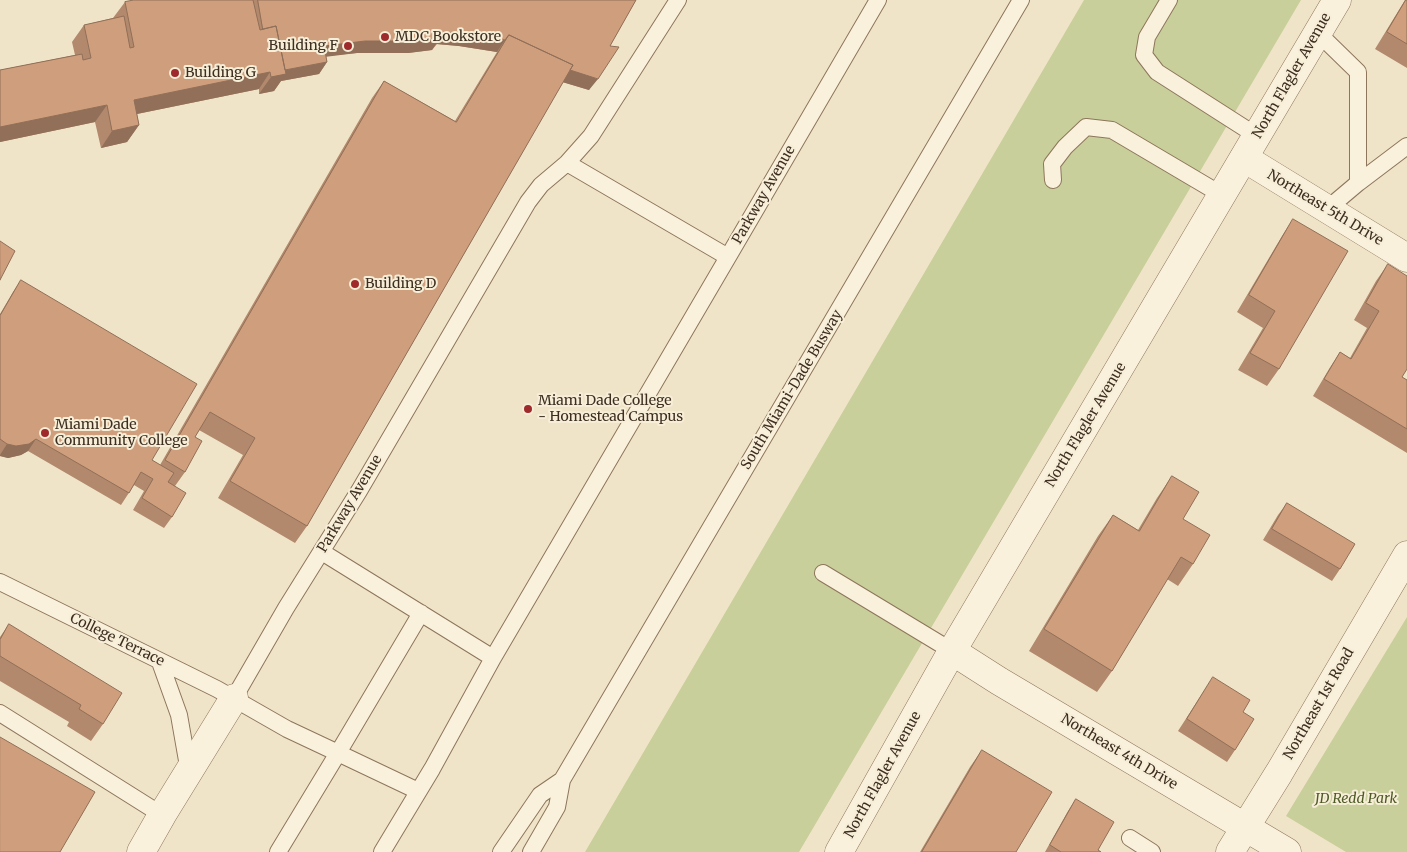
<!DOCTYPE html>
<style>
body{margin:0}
canvas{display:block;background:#f0e4c8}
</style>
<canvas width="1407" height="852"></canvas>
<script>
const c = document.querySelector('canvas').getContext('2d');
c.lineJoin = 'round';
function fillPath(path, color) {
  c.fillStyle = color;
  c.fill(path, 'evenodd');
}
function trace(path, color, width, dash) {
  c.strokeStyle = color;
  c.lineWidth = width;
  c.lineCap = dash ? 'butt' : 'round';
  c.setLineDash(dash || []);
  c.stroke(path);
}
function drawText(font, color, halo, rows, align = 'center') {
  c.font = font + ' Merriweather,serif';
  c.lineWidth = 4;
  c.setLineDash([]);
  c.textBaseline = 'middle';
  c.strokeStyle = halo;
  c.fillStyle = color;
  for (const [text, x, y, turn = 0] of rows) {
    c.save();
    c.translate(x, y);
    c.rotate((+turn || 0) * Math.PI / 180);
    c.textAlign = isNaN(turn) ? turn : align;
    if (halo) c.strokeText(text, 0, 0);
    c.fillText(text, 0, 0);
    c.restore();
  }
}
fillPath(new Path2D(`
 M 1084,0 L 1301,0 L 799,852 L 585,852 Z
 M 1407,617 L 1407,852 L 1346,852 L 1286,816 Z`), '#c9cf9b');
const service = new Path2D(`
 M 1169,0 L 1147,37 L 1144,55 L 1157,72 L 1257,136
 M 1318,33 L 1358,72 L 1358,183
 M 567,163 L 728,257 L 878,0
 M 1053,180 L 1052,164 L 1065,147 L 1086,127 L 1112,130 L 1222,195
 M 1326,210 L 1358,183 L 1407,146
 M 322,552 L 493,658 L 432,769 L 382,852
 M 823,573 L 952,651
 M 0,582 L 217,689 L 287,729 L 338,753 L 278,852
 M 493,658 L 728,257
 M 160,662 L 179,715 L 189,772
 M 234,698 L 286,608 L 359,491 L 528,202 L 541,185 L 567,163 L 591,136 L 678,0
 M 0,713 L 162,815
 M 418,791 L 338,753 L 421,613
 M 1130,838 L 1152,852
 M 501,852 L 540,795 L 562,780
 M 531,852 L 557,807 L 562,780 L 1021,0`);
const minor = new Path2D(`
 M 1244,158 L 1407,258
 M 952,651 L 999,681 L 1287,852
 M 141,852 L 162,815 L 234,698
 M 1230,852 L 1279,773 L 1407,555`);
const tertiary = new Path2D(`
 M 839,852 L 952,651 L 1337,0`);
trace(service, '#8d765c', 18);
trace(minor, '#8d765c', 29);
trace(tertiary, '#8d765c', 29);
trace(service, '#faf1dc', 16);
trace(minor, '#faf1dc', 28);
trace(tertiary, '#faf1dc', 28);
fillPath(new Path2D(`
 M 134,0 L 636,0 L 610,46 L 589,90 L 563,82 L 307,526 L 295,543 L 218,498 L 243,455 L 199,430 L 195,437 L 185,472 L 175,486 L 172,517 L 164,528 L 133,510 L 144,491 L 134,485 L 121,505 L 28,451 L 21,455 L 8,458 L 0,456 L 0,314 L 13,292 L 21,280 L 152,460 L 160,465 L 372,98 L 384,81 L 455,121 L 497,52 L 459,46 L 437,44 L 432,50 L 408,53 L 357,53 L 326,56 L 327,62 L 319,74 L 281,81 L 274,91 L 259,94 L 259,89 L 137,114 L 139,125 L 127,142 L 101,148 L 95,122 L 0,142 L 0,70 L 75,55 L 72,42 L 84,25 L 113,18 L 125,2 Z
 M 1405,0 L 1407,0 L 1407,68 L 1375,49 Z
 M 1293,219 L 1279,369 L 1267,386 L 1238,370 L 1263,328 L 1237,312 L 1282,236 Z
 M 1388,264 L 1402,377 L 1407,380 L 1407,453 L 1313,396 L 1329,369 L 1340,352 L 1350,358 L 1367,328 L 1354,320 L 1376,281 Z
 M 1172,476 L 1183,519 L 1193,564 L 1178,586 L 1167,579 L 1112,671 L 1097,692 L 1029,651 L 1098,536 L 1113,515 L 1138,530 L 1157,498 Z
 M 1287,503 L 1340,569 L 1332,581 L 1263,540 L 1278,515 Z
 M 9,624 L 103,724 L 91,741 L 67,726 L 69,722 L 0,681 L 0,637 Z
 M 1213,677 L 1235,750 L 1227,762 L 1178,731 Z
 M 982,750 L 1016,852 L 920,852 L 970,767 Z
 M 1076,799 L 1098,850 L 1101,852 L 1045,852 L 1068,811 Z`), '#b2896c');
fillPath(new Path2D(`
 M 440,32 L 467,34 L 505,40 L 497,52 L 459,46 L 436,44 L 432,50 L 408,53 L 357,53 L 316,58 L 324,46 Z
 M 327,62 L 319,74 L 281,81 L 274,91 L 259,94 L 271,77 L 281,71 Z
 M 570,70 L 598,79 L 589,90 L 562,82 Z
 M 270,72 L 259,89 L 122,117 L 134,100 Z
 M 107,105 L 95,122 L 0,142 L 0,127 Z
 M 139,125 L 127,142 L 101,148 L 112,131 Z
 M 36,439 L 28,451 L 21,455 L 8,458 L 0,456 L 0,455 L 7,444 Z`), '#916f58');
const building = new Path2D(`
 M 134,0 L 253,0 L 260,30 L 276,26 L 286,74 L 271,77 L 270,72 L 134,100 L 139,125 L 112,131 L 107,105 L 0,127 L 0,70 L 82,54 L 83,60 L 91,58 L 84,25 L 124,16 L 130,48 L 134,47 L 125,2 Z
 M 258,0 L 636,0 L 610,46 L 619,47 L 598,79 L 570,70 L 573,65 L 509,35 L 505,40 L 467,34 L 440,32 L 440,38 L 416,41 L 365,41 L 324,46 L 327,62 L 285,70 L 276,26 L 263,29 Z
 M 1406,0 L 1407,0 L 1407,44 L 1387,32 Z
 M 509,35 L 573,65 L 307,526 L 230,481 L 255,438 L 210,412 L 195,437 L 202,441 L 185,472 L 165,460 L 384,81 L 456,122 Z
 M 1293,219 L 1348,251 L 1279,369 L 1250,353 L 1275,311 L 1249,295 Z
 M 0,241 L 15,251 L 0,280 Z
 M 1388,264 L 1407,276 L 1407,369 L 1402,377 L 1407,380 L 1407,429 L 1324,379 L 1340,352 L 1351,359 L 1379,311 L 1366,303 Z
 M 21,280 L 197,384 L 152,460 L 174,473 L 168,482 L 186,493 L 172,517 L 142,498 L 153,479 L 141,472 L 129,493 L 36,439 L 29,444 L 16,446 L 7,444 L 0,439 L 0,316 Z
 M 1172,476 L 1199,492 L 1183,519 L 1210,535 L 1193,564 L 1181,557 L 1112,671 L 1044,629 L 1113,515 L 1139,531 Z
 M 1287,503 L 1355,544 L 1340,569 L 1272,529 Z
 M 9,624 L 122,693 L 103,724 L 79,709 L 81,705 L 0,656 L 0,640 Z
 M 1213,677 L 1250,700 L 1243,712 L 1254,719 L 1235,750 L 1187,719 Z
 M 0,737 L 95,792 L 60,852 L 0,852 Z
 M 982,750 L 1052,792 L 1016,852 L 922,852 Z
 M 1076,799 L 1114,822 L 1098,850 L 1101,852 L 1061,852 L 1050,845 Z`);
fillPath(building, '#cf9f7d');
trace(building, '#916f58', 1);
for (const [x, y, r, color] of [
 [385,37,5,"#9e2a2b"],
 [348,46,5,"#9e2a2b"],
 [175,73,5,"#9e2a2b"],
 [355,284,5,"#9e2a2b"],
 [528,409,5,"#9e2a2b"],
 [45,433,5,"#9e2a2b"]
]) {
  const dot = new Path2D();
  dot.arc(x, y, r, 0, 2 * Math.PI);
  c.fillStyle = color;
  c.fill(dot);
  trace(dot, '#f7eed8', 2);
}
drawText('14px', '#3d2e20', '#f7eed8', [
 ["MDC Bookstore",395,37],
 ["Building F",338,46,"right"],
 ["Building G",185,73],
 ["Building D",365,284],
 ["Miami Dade College",538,401],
 ["- Homestead Campus",538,417],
 ["Miami Dade",55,425],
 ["Community College",55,441]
], 'left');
drawText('14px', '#3d2e20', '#f7eed8', [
 ["North Flagler Avenue",1292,76,-60],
 ["Parkway Avenue",764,195,-60],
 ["Northeast 5th Drive",1325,208,31],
 ["South Miami-Dade Busway",792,390,-59],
 ["North Flagler Avenue",1086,425,-59],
 ["Parkway Avenue",350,504,-59],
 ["College Terrace",117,640,26],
 ["Northeast 1st Road",1319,704,-60],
 ["Northeast 4th Drive",1119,752,31],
 ["North Flagler Avenue",883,775,-61]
]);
drawText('italic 14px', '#4d5a26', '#f7eed8', [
 ["JD Redd Park",1356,799]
]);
</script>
